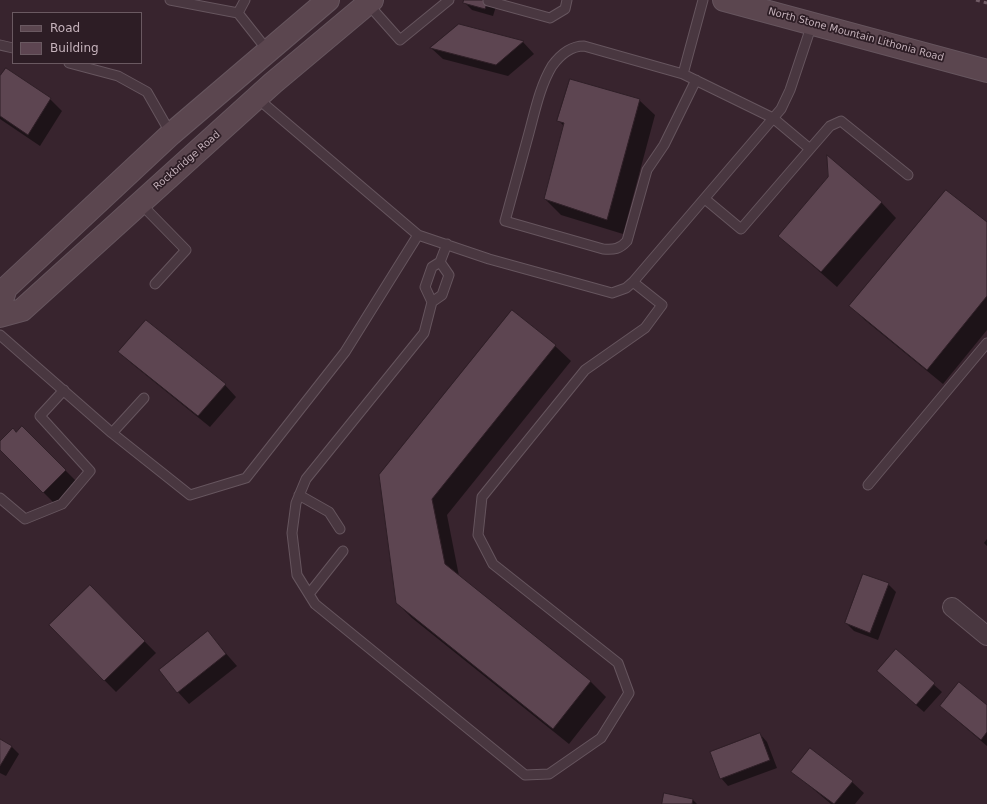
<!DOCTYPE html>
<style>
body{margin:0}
#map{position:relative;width:987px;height:804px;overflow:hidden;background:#38242e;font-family:"DejaVu Sans",sans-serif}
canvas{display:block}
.legend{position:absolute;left:12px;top:12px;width:130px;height:52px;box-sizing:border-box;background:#2d1d25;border:1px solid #6a5961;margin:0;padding:5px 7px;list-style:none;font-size:12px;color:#c5b2bb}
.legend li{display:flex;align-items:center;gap:8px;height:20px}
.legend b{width:20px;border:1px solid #6a5961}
</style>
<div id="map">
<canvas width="987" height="804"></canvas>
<ul class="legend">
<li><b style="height:5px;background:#5b464f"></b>Road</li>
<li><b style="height:11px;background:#5d4551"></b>Building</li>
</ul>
</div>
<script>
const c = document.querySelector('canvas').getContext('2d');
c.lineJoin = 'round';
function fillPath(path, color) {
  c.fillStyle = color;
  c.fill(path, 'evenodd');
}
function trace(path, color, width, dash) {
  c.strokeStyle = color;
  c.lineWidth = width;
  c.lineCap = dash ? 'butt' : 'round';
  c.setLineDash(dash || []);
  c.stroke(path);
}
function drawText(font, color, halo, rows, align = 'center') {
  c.font = font + ' "DejaVu Sans",sans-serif';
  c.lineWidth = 3.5;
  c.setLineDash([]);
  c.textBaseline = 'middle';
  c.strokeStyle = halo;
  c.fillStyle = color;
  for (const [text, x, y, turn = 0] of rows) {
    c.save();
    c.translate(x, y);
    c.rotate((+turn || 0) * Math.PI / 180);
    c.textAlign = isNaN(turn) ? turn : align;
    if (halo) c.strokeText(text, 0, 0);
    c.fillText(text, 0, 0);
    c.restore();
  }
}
fillPath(new Path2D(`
 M 465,0 L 498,0 L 493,16 L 472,10 L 464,2 Z
 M 459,25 L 523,42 L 534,54 L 508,76 L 443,59 L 431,48 Z
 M 0,78 L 50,99 L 62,111 L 40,146 L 0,119 Z
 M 639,100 L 655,115 L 623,234 L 561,215 L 545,199 L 564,126 L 558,120 Z
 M 881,202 L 896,218 L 837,287 L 779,236 Z
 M 987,223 L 987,330 L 943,384 L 866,321 L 850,306 Z
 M 512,311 L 555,346 L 571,361 L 447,515 L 459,576 L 590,681 L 606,697 L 569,744 L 412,618 L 397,603 L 380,475 Z
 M 119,352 L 225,385 L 236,397 L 210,427 L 131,363 Z
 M 22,427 L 77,482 L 55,504 L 0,449 L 0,443 Z
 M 987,539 L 987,546 L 984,543 Z
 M 888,584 L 896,592 L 878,640 L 854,631 L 846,623 Z
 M 90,586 L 156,653 L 116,692 L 50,625 Z
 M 208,633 L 237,666 L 189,704 L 178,692 Z
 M 896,651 L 942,692 L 924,712 L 886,679 Z
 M 941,706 L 987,707 L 987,746 L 953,717 Z
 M 760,734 L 767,742 L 777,768 L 728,786 L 721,778 Z
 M 0,740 L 11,746 L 19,754 L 6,776 L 0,773 Z
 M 793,772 L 852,782 L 864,793 L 855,804 L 831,804 Z
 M 693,800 L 697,804 L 663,804 Z`), '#0007');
const building = new Path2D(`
 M 464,0 L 488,0 L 485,9 L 463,3 Z
 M 459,24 L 524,41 L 496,65 L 430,48 Z
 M 6,68 L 51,98 L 28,135 L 0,116 L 0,76 Z
 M 570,79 L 640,99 L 607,220 L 544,199 L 564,123 L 557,121 Z
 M 827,155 L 882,202 L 821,272 L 778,236 L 828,177 Z
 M 946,190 L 987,222 L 987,296 L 927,370 L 849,306 Z
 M 512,310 L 556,345 L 432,499 L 445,564 L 591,681 L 553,729 L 396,603 L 379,475 Z
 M 146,320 L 226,384 L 198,416 L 118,352 Z
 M 22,426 L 66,470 L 43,493 L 0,450 L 0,441 L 13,428 L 16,432 Z
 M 863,574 L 889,583 L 870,633 L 845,623 Z
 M 90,585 L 145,641 L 104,681 L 49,625 Z
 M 208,631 L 226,654 L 177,693 L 159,670 Z
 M 896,649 L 935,683 L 916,705 L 877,671 Z
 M 959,682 L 987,705 L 987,732 L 981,740 L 940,706 Z
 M 760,733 L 770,760 L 720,779 L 710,752 Z
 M 0,739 L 12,746 L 0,766 Z
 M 810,748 L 853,781 L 834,804 L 791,772 Z
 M 664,793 L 693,799 L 692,804 L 662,804 Z`);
fillPath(building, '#5d4551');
trace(building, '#2f1f27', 1);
const lane = new Path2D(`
 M 170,0 L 238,13
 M 245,0 L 238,13 L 268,51
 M 703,0 L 683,74 L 773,118 L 810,149 L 741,229 L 705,199
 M 488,1 L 550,18 L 565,9 L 567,0
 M 368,4 L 400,40 L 449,0
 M 0,45 L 13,48
 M 69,63 L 118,76 L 147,92 L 171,134
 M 683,74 L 584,46 C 570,46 560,55 552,66 C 540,86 535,111 529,133 C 521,162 513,192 505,221 L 603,249 C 614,250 620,249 627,241 L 647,170 L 664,145 L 696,80
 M 810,149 L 830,126 L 841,121 L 908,175
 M 140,203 L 186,250 L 155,284
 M 418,235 L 489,259 L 612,293 L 626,288 L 633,282 L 781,109 L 790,90 L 812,24
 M 447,244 L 440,262 L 432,267 L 425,287 L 432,302 L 424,333 L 306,479 L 296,503 L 292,533 L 297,575 L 315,604 L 525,775 L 549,774 L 601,738 L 629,693 L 618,663 L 493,564 L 478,535 L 482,497 L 585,370 L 645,328 L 662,305 L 633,282
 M 432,302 L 442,295 L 449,275 L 440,262
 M 0,335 L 112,433 L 190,495 L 246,478 L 345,352 L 418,235 L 257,98
 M 112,433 L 144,398
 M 868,485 L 987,343
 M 299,495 L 329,512 L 340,529
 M 0,498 L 25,519 L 62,504 L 90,471 L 40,416 L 64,390
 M 309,594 L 343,551`);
const street = new Path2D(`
 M 952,607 L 987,636`);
const secondary = new Path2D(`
 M 724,0 L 987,71
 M 0,306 L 6,288 L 171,134 L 328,0
 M 0,316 L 22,310 L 273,83 L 372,0`);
trace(lane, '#66555e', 11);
trace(street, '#66555e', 20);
trace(secondary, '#66555e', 24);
trace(lane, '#493740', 9);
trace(street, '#493740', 18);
trace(secondary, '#5b464f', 22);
trace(new Path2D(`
 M 976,0 L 987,3`), '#715c66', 3, [4, 4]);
drawText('10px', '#c5b2bb', '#2d1d25', [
 ["North Stone Mountain Lithonia Road",856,35,15],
 ["Rockbridge Road",187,161,-41]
]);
</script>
